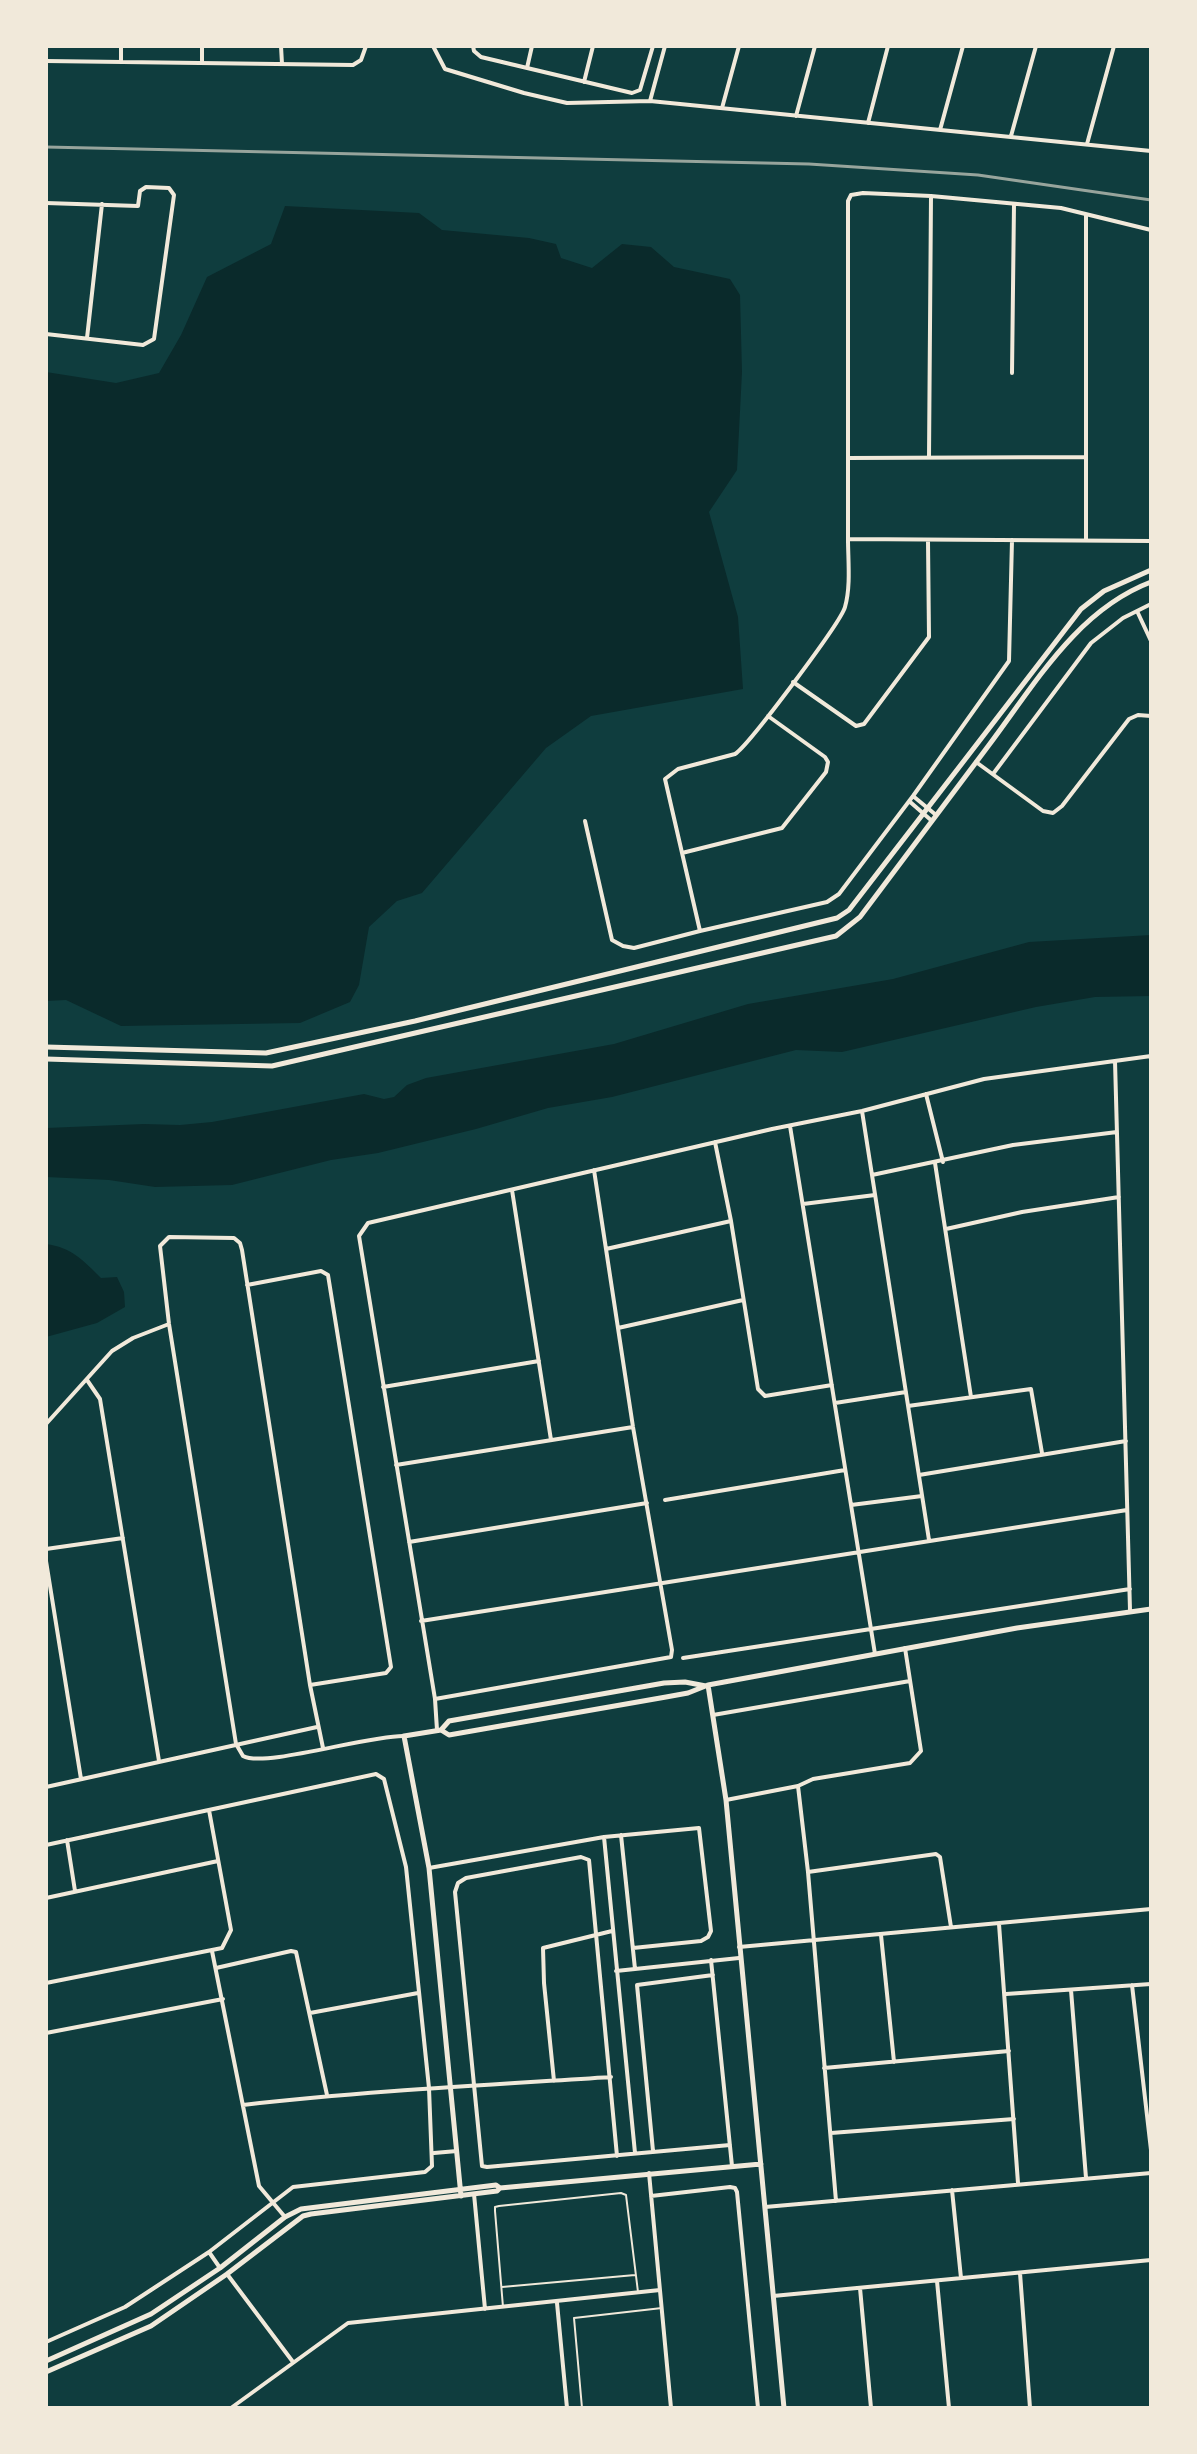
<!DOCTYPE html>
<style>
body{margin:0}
#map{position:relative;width:1197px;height:2454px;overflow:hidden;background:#0f3d3e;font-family:"Open Sans",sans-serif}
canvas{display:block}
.frame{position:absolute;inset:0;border:48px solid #f1e9da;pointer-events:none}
</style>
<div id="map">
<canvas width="1197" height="2454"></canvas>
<div class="frame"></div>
</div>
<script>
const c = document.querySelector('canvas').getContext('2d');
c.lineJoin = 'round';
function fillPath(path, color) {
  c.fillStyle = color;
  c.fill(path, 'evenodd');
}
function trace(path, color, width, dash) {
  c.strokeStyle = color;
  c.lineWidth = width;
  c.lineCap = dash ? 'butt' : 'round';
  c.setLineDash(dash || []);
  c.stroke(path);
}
fillPath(new Path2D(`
 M 285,206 L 419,213 L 442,230 L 529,238 L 556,244 L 561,258 L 592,268 L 622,244 L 651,247 L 674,267 L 730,279 L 740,295 L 742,372 L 737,470 L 709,512 L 738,617 L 743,689 L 591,716 L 546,748 L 422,893 L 397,901 L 369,927 L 359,985 L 350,1002 L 300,1023 L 121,1026 L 66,1000 L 46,1001 L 46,372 L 116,383 L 159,373 L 181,335 L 207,277 L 271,244 Z
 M 1151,935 L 1151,996 L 1095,997 L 1036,1007 L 842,1052 L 796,1050 L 612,1097 L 548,1108 L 476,1129 L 378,1153 L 331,1160 L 232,1185 L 155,1187 L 109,1180 L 46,1177 L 46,1128 L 144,1124 L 180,1125 L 212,1122 L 364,1094 L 384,1099 L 394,1097 L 407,1085 L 426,1078 L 614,1044 L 748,1004 L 893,979 L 1029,942 Z
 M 46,1244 C 71,1247 84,1261 101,1278 L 117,1277 L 124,1292 L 125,1307 L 97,1323 L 46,1337 Z`), '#0a2a2b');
trace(new Path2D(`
 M 502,2287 L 635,2275
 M 503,2307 L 495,2211 L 495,2207 L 499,2206 L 621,2193 L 626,2195 L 638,2292
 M 582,2408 L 574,2318 L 662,2308`), '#f1e9da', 2);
trace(new Path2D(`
 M 121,46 L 121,61
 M 202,46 L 202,63
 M 281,46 L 282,64
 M 433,46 L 445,69 L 524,93 L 567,103 L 650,101 L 1151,151
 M 473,46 L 474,51 L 481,57 L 632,93 L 640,90 L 653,46
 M 46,61 L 353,65 L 361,60 L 366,46
 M 527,68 L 532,46
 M 584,82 L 593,46
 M 650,101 L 665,46
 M 722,108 L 739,46
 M 796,116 L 815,46
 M 868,123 L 888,46
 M 940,130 L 963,46
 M 1011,136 L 1036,46
 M 1087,144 L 1114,46
 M 46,203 L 138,206 L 140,191 L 146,187 L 169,188 L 174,195 L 154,339 L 143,345 L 46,334
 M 1086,215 L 1086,540
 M 87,338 L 102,204
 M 1012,373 L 1014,204
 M 929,457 L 931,196
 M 848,458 L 1086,457
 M 848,539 L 848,201 L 851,195 L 863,193 L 931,196 L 1061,208 L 1151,230
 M 1012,540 L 1009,661 L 913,796 L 839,894 L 827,902 L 700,931 L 665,779 L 678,769 L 735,754 C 749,745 841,622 845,607 C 851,586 848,560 848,539 L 1151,541
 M 1137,611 L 1151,641
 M 793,682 L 856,726 L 864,724 L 929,637 L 928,541
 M 976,762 L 1043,811 L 1053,813 L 1062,806 L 1129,719 L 1138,715 L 1151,716
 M 993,774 L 1091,643 L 1123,618 L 1151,604
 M 913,796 L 936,815
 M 909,801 L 932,821
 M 585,821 L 612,940 L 623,946 L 634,948 L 700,931
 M 682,853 L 782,828 L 826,772 L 828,762 L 825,757 L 768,716
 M 1151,1056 L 1151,1065
 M 1115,1061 L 1130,1610
 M 926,1094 L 943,1162
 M 862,1111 L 929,1540
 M 790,1126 L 875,1654
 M 715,1142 L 731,1221 L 758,1389 L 765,1396 L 832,1385
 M 935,1163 L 971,1397
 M 872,1175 L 1013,1145 L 1117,1132
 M 512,1190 L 551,1440
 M 803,1204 L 875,1195
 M 946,1229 L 1022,1212 L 1119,1197
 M 606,1249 L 731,1221
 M 247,1285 L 321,1271 L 328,1275 L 391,1667 L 386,1673 L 310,1685
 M 618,1328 L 743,1300
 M 87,1380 L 100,1399 L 159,1761
 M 383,1387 L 539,1361
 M 835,1403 L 906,1392
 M 908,1406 L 1031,1389 L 1042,1453
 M 46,1424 L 112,1351 L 133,1338 L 169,1324
 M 396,1465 L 633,1427
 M 919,1475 L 1126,1441
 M 665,1500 L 845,1470
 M 851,1505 L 922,1496
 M 409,1542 L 647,1503
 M 46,1549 L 123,1538
 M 46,1561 L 81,1779
 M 421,1621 L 1127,1510
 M 683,1658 L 1130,1589
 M 435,1699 L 671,1657 L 672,1650 L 633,1427 L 594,1170
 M 713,1715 L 910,1681
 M 437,1730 L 435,1699 L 359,1236 L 368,1223 L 772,1129 L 862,1111 L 984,1079 L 1151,1056
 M 323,1748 L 310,1685 L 242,1250 L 240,1243 L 234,1238 L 169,1237 L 160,1246 L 169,1324 L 236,1744 L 243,1756 C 264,1768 369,1735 404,1736
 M 798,1786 L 808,1872 L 836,2201
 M 46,1787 L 317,1727
 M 726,1800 L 798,1786 L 813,1779 L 910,1763 L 921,1751 L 905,1648
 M 621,1835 L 635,1969
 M 604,1837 L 635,2153
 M 67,1840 L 75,1891
 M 46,1845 L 376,1774 L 384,1779 L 406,1867 L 429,2088 L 432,2166 L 425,2172 L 293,2187 L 209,2252 L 125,2307 L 46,2342
 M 429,1868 L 604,1837 L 699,1828 L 711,1931 L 708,1937 L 701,1941 L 633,1948
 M 808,1872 L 936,1854 L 940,1857 L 951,1927
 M 46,1898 L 218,1861
 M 999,1924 L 1018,2183
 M 881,1935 L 894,2062
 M 739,1947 L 1151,1909
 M 212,1951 L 259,2186 L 285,2217
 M 711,1960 L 732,2166
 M 216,1968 L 291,1951 L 296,1952 L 327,2095
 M 616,1971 L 739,1958
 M 46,1983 L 222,1948 L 231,1930 L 209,1810
 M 1132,1985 L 1151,2150
 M 1071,1990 L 1086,2178
 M 1006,1994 L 1151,1984
 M 310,2013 L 418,1993
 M 46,2033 L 223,1999
 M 824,2068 L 1009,2051
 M 554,2081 L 544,1983 L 543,1948 L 612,1931
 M 243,2105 C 366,2091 488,2085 611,2077
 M 831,2133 L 1014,2119
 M 653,2151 L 637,1985 L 713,1975
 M 434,2153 L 457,2151
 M 617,2156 L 589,1860 L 581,1857 L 466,1878 L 458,1883 L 455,1892 L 482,2166 L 487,2167 L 730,2145
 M 649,2173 L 671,2408
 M 952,2190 L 961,2278
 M 474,2194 L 485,2309
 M 651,2196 L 730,2187 L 735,2188 L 737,2192 L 758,2408
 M 765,2207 L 1151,2173
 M 209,2252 L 220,2268
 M 1020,2273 L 1030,2408
 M 227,2274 L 293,2362
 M 937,2281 L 949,2408
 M 860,2288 L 871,2408
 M 773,2296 L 1151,2260
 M 557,2303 L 567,2408
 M 231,2408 L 348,2323 L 660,2290`), '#f1e9da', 4);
trace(new Path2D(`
 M 46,1047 L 266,1053 L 415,1021 L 837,918 L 849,910 L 1081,609 L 1104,591 L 1151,570
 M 46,1059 L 272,1066 L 836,936 L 860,917 C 903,860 946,802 989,745 C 1035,684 1077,610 1151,582
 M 708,1685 L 726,1800 L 784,2408
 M 441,1730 L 449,1735 L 666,1697 L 688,1693 L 708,1685 L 1017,1628 L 1151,1609
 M 461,2196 L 429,1868 L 404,1736 L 441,1730 L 449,1721 L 664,1683 L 685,1682 L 706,1686
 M 46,2361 L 151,2314 L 220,2268 L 285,2217 L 301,2209 L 496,2185 L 500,2188
 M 46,2372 L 151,2326 L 227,2274 L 303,2216 L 311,2214 L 497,2191 L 500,2188 L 761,2164`), '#f1e9da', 5);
trace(new Path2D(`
 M 46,147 L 809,164 L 978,175 L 1151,200`), '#97a49c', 3);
</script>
